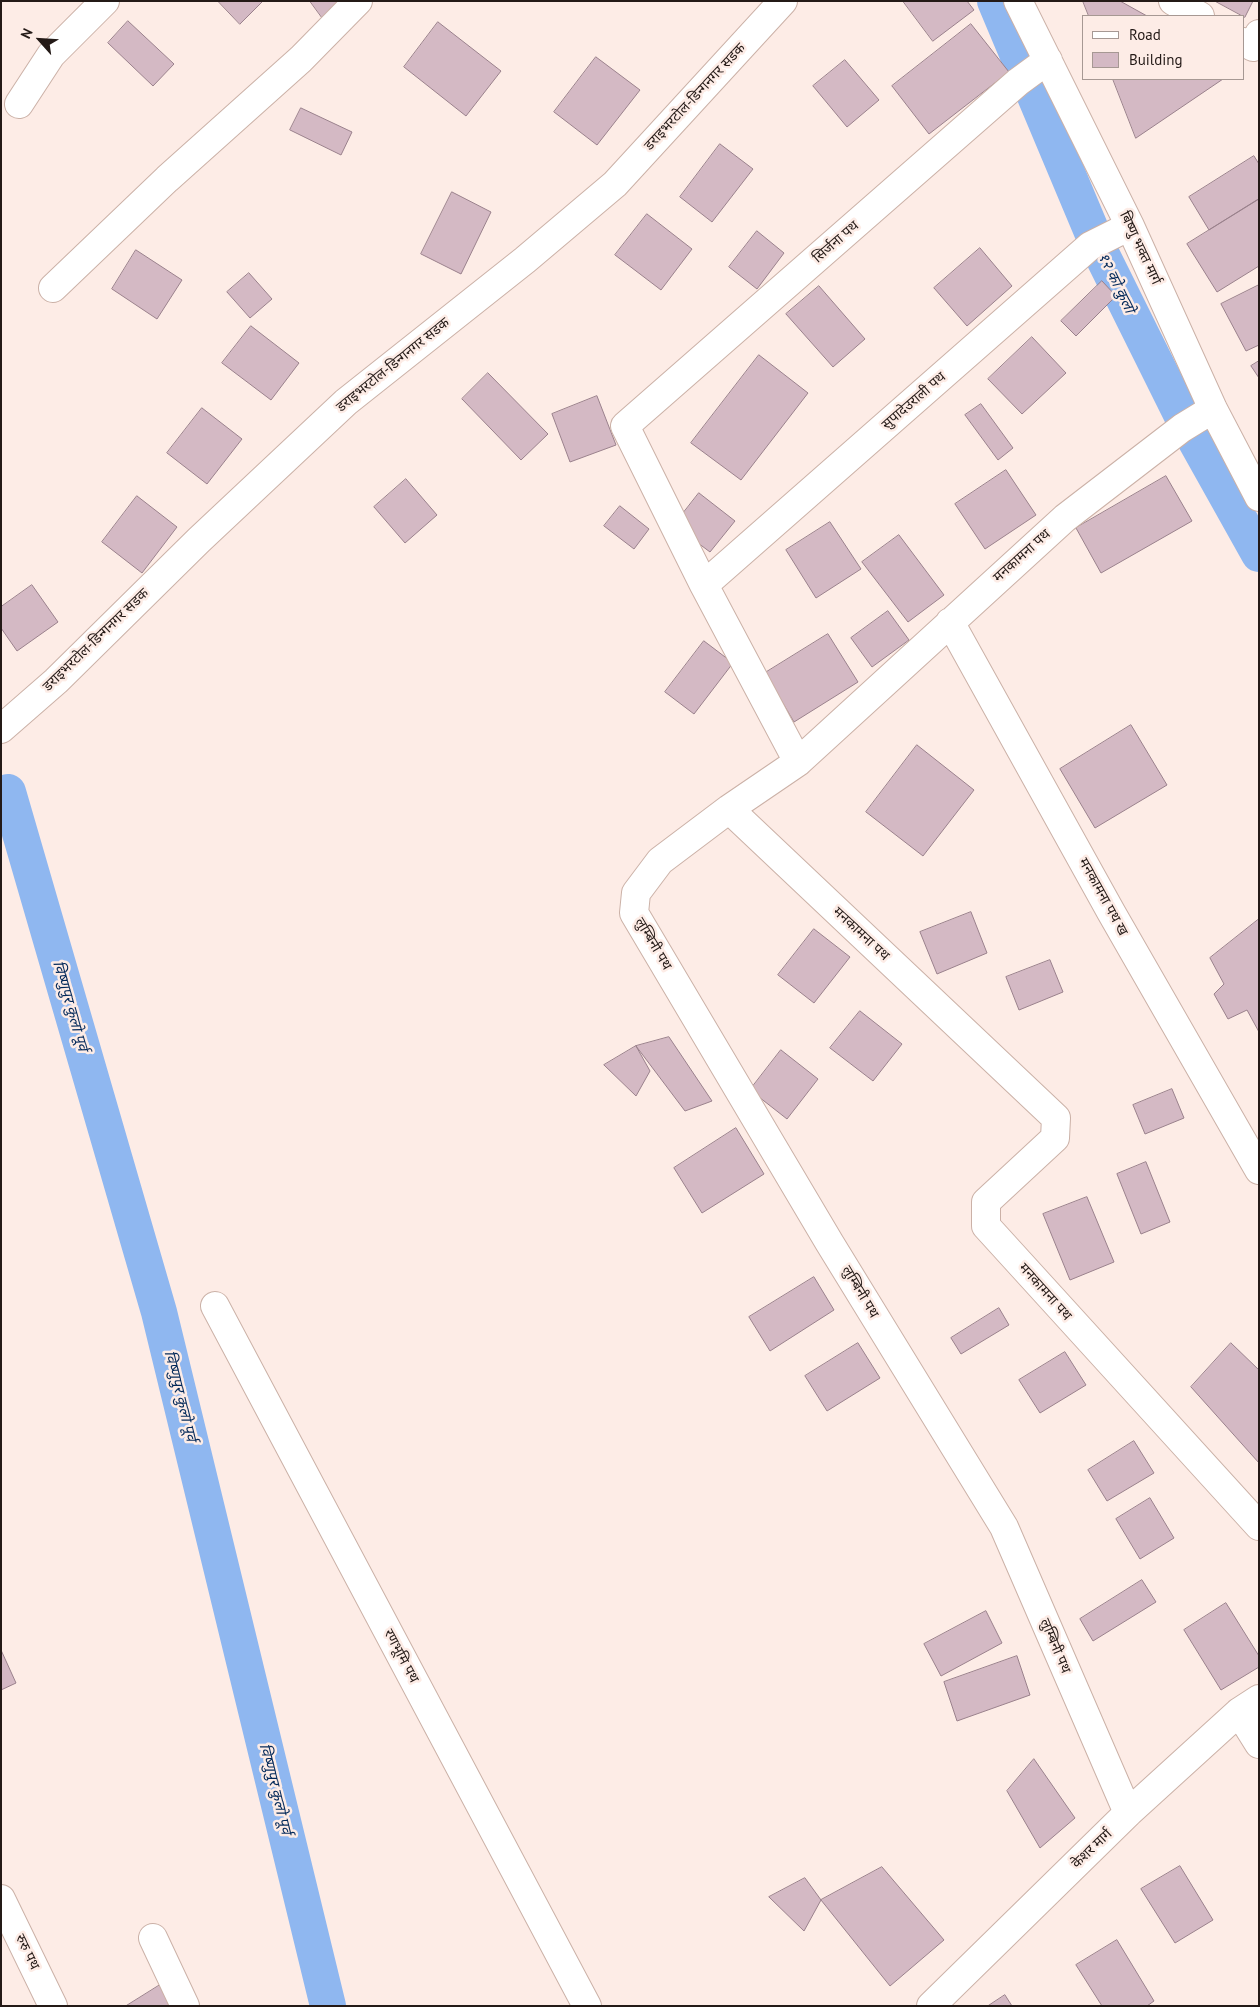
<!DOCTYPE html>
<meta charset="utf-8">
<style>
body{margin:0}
#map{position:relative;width:1260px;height:2007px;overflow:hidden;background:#fdece6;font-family:"PT Sans",sans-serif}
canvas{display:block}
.frame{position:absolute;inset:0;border:2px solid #241a17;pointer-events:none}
.legend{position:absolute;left:1082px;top:15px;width:162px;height:65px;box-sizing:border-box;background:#fdece6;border:1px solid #a69893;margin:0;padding:6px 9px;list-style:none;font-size:15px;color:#241a17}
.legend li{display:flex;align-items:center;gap:10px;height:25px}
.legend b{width:25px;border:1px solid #a69893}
.north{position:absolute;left:15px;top:15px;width:50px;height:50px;-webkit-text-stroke:4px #fdece6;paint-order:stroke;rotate:296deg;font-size:14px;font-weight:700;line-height:20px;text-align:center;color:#241a17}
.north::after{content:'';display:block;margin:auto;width:18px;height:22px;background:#241a17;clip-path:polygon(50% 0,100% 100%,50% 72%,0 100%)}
</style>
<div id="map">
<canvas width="1260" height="2007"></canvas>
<div class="frame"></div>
<ul class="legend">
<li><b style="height:6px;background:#fff"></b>Road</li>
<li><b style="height:14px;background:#d4b9c4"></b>Building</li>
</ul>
<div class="north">N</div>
</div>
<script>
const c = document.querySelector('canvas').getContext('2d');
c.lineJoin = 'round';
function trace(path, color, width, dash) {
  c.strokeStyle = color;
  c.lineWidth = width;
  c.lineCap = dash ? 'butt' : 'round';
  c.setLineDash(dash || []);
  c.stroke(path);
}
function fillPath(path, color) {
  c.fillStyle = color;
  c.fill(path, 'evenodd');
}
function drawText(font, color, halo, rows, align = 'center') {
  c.font = font + ' "PT Sans","Noto Sans Devanagari",sans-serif';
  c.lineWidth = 5;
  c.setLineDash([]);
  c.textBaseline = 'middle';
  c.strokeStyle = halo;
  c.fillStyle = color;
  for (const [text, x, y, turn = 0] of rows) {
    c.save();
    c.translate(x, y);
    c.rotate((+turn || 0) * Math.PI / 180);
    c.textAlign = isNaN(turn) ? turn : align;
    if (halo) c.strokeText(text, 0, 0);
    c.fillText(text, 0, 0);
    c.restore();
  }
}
trace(new Path2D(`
 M 995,1 L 1100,251 L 1184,420 L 1259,554
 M 8,792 L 159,1312 L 328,2006`), '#8fb7f0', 36);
const building = new Path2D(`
 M 218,1 L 263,1 L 240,24 Z
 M 310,1 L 349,1 L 324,20 Z
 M 903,1 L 967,1 L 974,10 L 933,41 Z
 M 1083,1 L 1120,1 L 1147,16 L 1089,16 Z
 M 1215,1 L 1253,1 L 1245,17 Z
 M 128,21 L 174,64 L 153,86 L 108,43 Z
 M 438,22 L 501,71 L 466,116 L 404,67 Z
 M 971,24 L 1009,72 L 929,134 L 892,86 Z
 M 596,57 L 640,90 L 597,145 L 554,112 Z
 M 845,60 L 879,100 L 847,127 L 813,86 Z
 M 1113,79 L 1223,79 L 1136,138 Z
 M 301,108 L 352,132 L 341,155 L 290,130 Z
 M 720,144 L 753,169 L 712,222 L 680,197 Z
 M 1254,156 L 1259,164 L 1259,199 L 1209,230 L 1189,197 Z
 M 452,192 L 491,212 L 461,274 L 421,254 Z
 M 1259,199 L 1259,266 L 1217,292 L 1187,244 Z
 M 647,214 L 692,249 L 661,290 L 615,255 Z
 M 757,231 L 784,253 L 757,289 L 729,267 Z
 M 980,248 L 1012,286 L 967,326 L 934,288 Z
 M 136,250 L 182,280 L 157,319 L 112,289 Z
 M 249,273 L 272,299 L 250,318 L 227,292 Z
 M 1102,281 L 1116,296 L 1076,336 L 1061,321 Z
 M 1259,285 L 1259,345 L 1246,351 L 1221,304 Z
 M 819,286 L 865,339 L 833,367 L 786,314 Z
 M 251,326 L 299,363 L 271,400 L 222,363 Z
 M 1032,337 L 1066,373 L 1022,414 L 988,379 Z
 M 759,355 L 808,393 L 741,480 L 691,443 Z
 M 1259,361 L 1259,378 L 1251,366 Z
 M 488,373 L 548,434 L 521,460 L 462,399 Z
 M 597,396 L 616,445 L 570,462 L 552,414 Z
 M 981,404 L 1013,448 L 998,460 L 965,415 Z
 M 202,408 L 242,439 L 207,484 L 167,453 Z
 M 1006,470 L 1036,515 L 985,549 L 955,504 Z
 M 1166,476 L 1192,521 L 1101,573 L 1076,528 Z
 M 406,479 L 437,515 L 405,543 L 374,507 Z
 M 699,493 L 735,521 L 710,552 L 674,525 Z
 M 137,496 L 177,527 L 142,573 L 102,542 Z
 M 620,506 L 649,529 L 634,549 L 604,526 Z
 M 830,522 L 861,569 L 816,598 L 786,550 Z
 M 899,535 L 944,595 L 908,622 L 862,562 Z
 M 32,585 L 58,622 L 17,651 L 1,628 L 1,607 Z
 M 888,611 L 909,640 L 872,667 L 851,638 Z
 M 828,634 L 858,682 L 794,722 L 765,673 Z
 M 704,641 L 733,663 L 694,714 L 665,692 Z
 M 1131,725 L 1167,785 L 1095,828 L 1060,769 Z
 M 917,745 L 974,790 L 923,856 L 866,812 Z
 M 971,912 L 987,953 L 937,974 L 920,932 Z
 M 1259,919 L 1259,1032 L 1247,1010 L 1228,1019 L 1214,994 L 1224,984 L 1210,958 Z
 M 814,929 L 850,957 L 814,1003 L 778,975 Z
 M 1050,960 L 1063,992 L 1019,1010 L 1006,977 Z
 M 860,1011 L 902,1044 L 873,1081 L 830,1048 Z
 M 669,1037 L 712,1101 L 685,1111 L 636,1046 Z
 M 636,1046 L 650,1071 L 636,1096 L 604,1065 Z
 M 781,1050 L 818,1079 L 787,1119 L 750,1090 Z
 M 1172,1089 L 1184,1118 L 1145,1134 L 1133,1105 Z
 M 736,1128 L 764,1174 L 702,1213 L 674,1168 Z
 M 1146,1162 L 1170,1222 L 1141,1234 L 1117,1174 Z
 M 1087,1197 L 1114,1262 L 1070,1280 L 1043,1214 Z
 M 814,1277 L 834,1310 L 770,1351 L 749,1317 Z
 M 999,1308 L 1009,1325 L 961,1354 L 951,1338 Z
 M 858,1343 L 880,1378 L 827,1411 L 805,1376 Z
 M 1231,1343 L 1259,1370 L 1259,1463 L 1191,1387 Z
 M 1065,1352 L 1086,1385 L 1040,1413 L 1019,1380 Z
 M 1134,1441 L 1154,1473 L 1107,1501 L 1088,1470 Z
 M 1150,1498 L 1174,1538 L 1140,1559 L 1116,1519 Z
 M 1142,1580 L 1156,1602 L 1093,1641 L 1080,1619 Z
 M 1226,1603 L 1259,1656 L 1259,1667 L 1221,1690 L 1184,1630 Z
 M 986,1611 L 1002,1643 L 941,1676 L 924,1644 Z
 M 1,1650 L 16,1683 L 1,1690 Z
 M 1017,1656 L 1030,1695 L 957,1721 L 944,1682 Z
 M 1034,1759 L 1075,1818 L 1040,1848 L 1007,1791 Z
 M 1180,1866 L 1213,1920 L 1175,1943 L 1141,1889 Z
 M 882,1867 L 944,1940 L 890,1986 L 821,1900 Z
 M 805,1878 L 821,1900 L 804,1931 L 769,1897 Z
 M 1117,1940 L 1154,2001 L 1147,2006 L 1102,2006 L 1076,1965 Z
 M 160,1985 L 173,2006 L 126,2006 Z
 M 1005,1995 L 1012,2006 L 988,2006 Z`);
fillPath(building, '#d4b9c4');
trace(building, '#9a818c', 1);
const minor = new Path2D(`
 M 1018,1 L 1130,226 L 1213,409 L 1259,497
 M 1173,1 L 1200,16
 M 1244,42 L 1253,47 L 1259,34
 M 19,104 L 51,55 L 105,1
 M 53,288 L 167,179 L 301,59 L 358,1
 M 1213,409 L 1182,428 L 1065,518 L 798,762 L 729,809 L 1056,1118 L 1055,1138 L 986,1202 L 986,1226 L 1259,1526
 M 704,585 L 1090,246 L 1130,226
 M 950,622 L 1111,912 L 1259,1170
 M 1,729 L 56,681 L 199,540 L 346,402 L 525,260 L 615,184 L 783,1
 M 798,762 L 704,585 L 625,426 L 1018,82 L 1048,60
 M 729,809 L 660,861 L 636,893 L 634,913 L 829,1242 L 1004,1527 L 1128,1813
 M 215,1306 L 587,2006
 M 1239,1712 L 1259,1744
 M 1,1899 L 53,2006
 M 153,1938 L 185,2006
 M 931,2006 L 1128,1813 L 1239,1712 L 1259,1699`);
trace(minor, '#cbb1a7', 30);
trace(minor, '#fff', 28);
drawText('14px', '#241a17', '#fdece6', [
 ["डराइभरटोल-डिन्गनगर सडक",695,97,-47],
 ["सिर्जना पथ",836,242,-41],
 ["बिष्णु भक्त मार्ग",1140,248,65],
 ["डराइभरटोल-डिन्गनगर सडक",393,365,-39],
 ["सुपादेउराली पथ",914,401,-41],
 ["मनकामना पथ",1022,556,-42],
 ["डराइभरटोल-डिन्गनगर सडक",96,640,-44],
 ["मनकामना पथ ख",1103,897,61],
 ["मनकामना पथ",861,934,43],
 ["लुम्बिनी पथ",653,944,59],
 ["लुम्बिनी पथ",860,1292,59],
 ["मनकामना पथ",1045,1292,48],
 ["लुम्बिनी पथ",1055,1646,67],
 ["रणभूमि पथ",401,1656,62],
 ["केशर मार्ग",1092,1849,-44],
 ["रुरु पथ",27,1952,64]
]);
drawText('italic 15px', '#022859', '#fdece6', [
 ["१२ को कुलो",1116,283,64],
 ["विष्णुपुर कुलो पूर्व",70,1006,74],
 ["विष्णुपुर कुलो पूर्व",180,1396,76],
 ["विष्णुपुर कुलो पूर्व",275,1789,76]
]);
</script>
